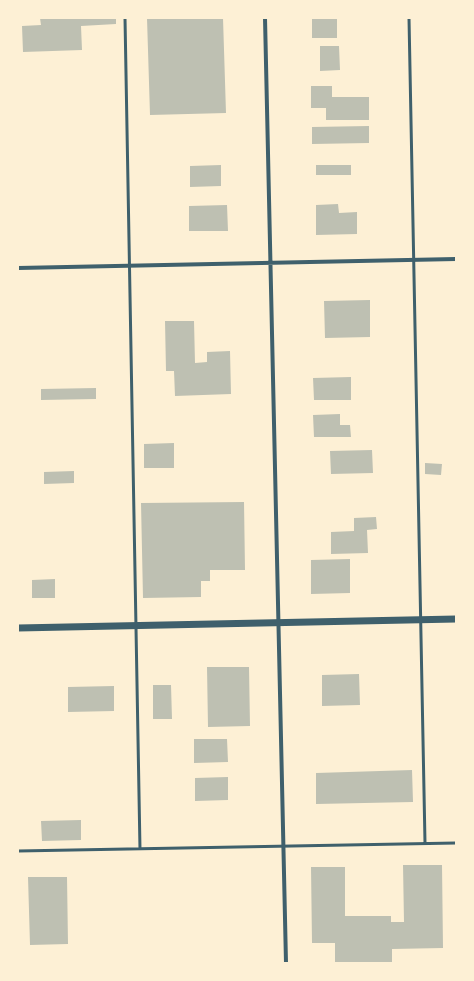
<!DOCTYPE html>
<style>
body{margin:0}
#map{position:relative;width:474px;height:981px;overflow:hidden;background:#fdf0d5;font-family:"Golos Text",sans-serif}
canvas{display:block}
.frame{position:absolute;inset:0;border:19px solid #fdf0d5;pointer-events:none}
</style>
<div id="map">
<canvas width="474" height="981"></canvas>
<div class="frame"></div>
</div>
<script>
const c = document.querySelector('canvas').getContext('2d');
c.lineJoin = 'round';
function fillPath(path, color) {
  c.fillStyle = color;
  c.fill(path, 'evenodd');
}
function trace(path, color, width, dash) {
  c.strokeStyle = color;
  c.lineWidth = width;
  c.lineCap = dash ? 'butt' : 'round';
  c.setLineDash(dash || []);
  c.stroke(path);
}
fillPath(new Path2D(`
 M 40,18 L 116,18 L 116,24 L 81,26 L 82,50 L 23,52 L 22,26 L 41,25 Z
 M 147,18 L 223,18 L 226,113 L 150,115 Z
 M 312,18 L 337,18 L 337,38 L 312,38 Z
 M 320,46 L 339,46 L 340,70 L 320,71 Z
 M 311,86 L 332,86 L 332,97 L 369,97 L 369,120 L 326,120 L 326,108 L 311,108 Z
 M 369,126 L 369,143 L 312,144 L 312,127 Z
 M 221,165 L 221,186 L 190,187 L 190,166 Z
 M 316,165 L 351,165 L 351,175 L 316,175 Z
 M 338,204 L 339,213 L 357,212 L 357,234 L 316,235 L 316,205 Z
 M 227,205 L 228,231 L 189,231 L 189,206 Z
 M 370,300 L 370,337 L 325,338 L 324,301 Z
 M 165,321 L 194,321 L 195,363 L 207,362 L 207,352 L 230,351 L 231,394 L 175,396 L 174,371 L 166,371 Z
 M 351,377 L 351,400 L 314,400 L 313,378 Z
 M 96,388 L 96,399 L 41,400 L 41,389 Z
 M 340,414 L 340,425 L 350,425 L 351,437 L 314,437 L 313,415 Z
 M 174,443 L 174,468 L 144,468 L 144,444 Z
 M 372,450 L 373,473 L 331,474 L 330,451 Z
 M 425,463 L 442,464 L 441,475 L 425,474 Z
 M 74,471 L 74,483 L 44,484 L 44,472 Z
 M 244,502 L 245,570 L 210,570 L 210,581 L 201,581 L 201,597 L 143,598 L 141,503 Z
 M 376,517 L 377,529 L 367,530 L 368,553 L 331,554 L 331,532 L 354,531 L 354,518 Z
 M 350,559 L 350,593 L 311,594 L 311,560 Z
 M 55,579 L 55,598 L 32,598 L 32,580 Z
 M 207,667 L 249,667 L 250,726 L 208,727 Z
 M 359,674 L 360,705 L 322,706 L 322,675 Z
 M 153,685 L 171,685 L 172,719 L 153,719 Z
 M 114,686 L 114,711 L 68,712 L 68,687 Z
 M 194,739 L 227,739 L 228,762 L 194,763 Z
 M 412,770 L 413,802 L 316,804 L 316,773 Z
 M 228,777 L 228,800 L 195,801 L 195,778 Z
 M 81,820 L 81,840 L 42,841 L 41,821 Z
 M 403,865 L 442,865 L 443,948 L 392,949 L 392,963 L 335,963 L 335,943 L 312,943 L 311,867 L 345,867 L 345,916 L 391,916 L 391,922 L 404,922 Z
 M 28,877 L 67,877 L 68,944 L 30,945 Z`), '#bec0b2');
trace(new Path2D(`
 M 125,18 L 140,849
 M 409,18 C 413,293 421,568 425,843
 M 18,851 L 456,843`), '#3f606c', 3);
trace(new Path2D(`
 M 265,18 L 286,963
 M 18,268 L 456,259`), '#3f606c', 4);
trace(new Path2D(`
 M 18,628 L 456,619`), '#3f606c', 7);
</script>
